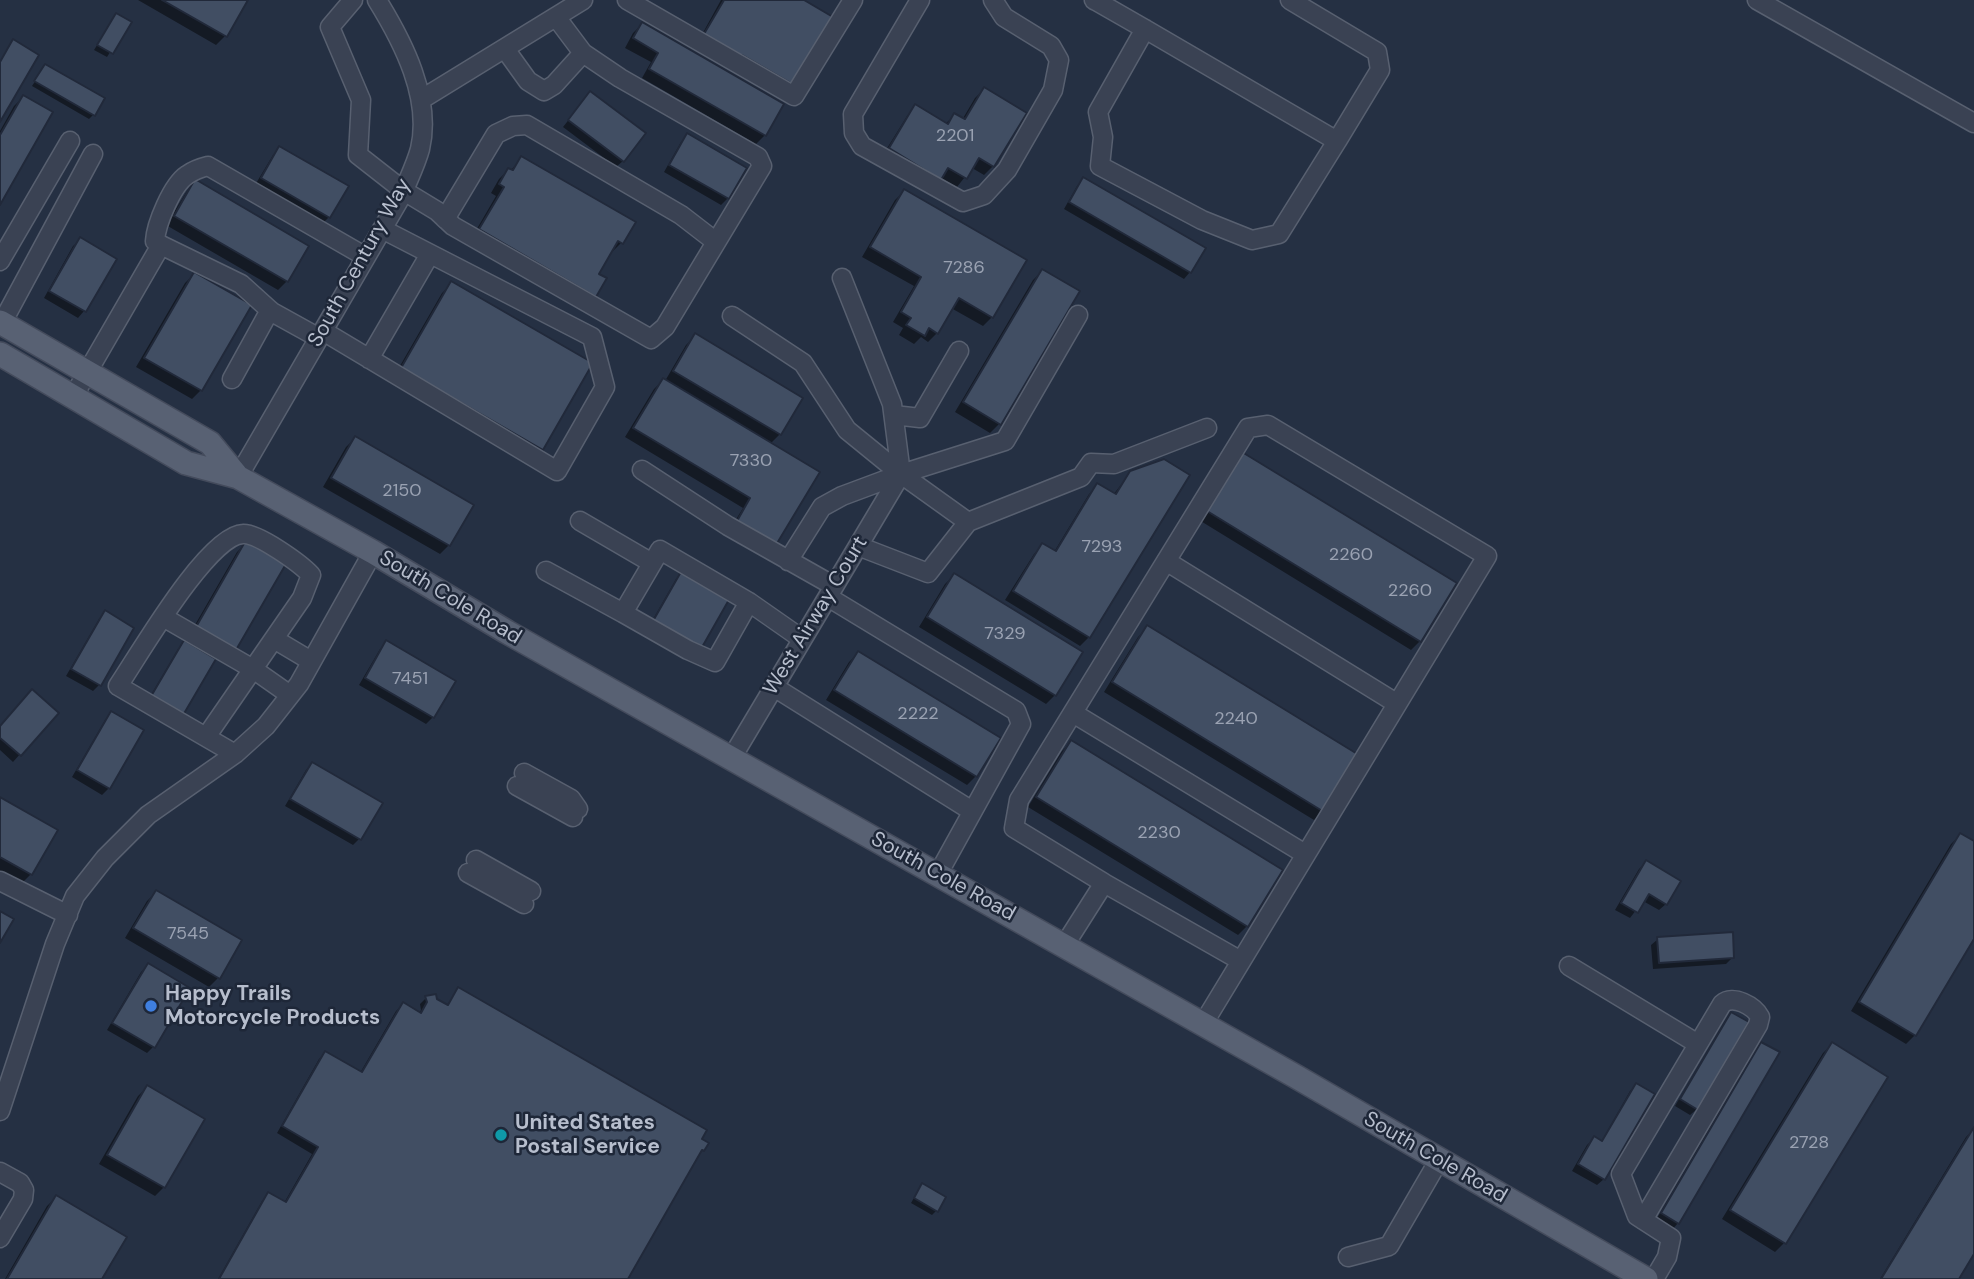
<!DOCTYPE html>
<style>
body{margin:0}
canvas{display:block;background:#253043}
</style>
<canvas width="1974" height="1279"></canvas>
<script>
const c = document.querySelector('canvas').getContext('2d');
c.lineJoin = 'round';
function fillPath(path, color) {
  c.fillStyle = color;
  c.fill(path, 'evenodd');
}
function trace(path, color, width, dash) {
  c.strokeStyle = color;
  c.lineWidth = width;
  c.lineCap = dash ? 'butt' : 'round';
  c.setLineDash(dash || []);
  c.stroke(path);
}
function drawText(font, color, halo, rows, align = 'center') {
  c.font = font + ' "DM Sans",sans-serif';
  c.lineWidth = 5;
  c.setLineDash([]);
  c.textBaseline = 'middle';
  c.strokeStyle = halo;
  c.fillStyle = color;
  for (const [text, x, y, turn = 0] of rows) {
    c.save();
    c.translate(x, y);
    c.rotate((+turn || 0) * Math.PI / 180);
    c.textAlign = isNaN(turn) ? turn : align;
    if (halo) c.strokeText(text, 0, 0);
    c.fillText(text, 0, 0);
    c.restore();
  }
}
fillPath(new Path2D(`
 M 138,0 L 246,0 L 225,36 L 216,45 Z
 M 721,0 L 801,0 L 792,84 L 783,93 L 733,64 L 728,68 L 694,49 Z
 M 116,15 L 129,22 L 107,57 L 94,50 Z
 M 642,24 L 765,135 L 756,144 L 642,78 L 651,62 L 625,48 L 633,33 Z
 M 45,66 L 93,115 L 89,119 L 32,86 Z
 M 984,89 L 993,166 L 984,175 L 972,168 L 957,187 L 941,178 L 931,187 L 881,158 L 907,116 L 916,107 L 945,124 L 955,115 L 962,120 L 975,98 Z
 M 590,93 L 623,161 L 616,167 L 563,127 Z
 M 23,97 L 0,201 L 0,131 L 14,106 Z
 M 688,136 L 728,198 L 721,205 L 664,172 L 681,142 Z
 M 280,148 L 329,217 L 322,224 L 255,185 L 273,155 Z
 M 522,158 L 621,243 L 612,252 L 610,251 L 597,274 L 595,295 L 586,304 L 471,239 L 496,196 L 491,193 L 499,179 L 508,170 L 510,171 Z
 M 1084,179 L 1190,272 L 1184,279 L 1064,209 L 1077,186 Z
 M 196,182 L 287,281 L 278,290 L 166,225 L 187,191 Z
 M 904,191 L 992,317 L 983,326 L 951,308 L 937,333 L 928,342 L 921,337 L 914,344 L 899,335 L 903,328 L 893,322 L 914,286 L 862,257 L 895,200 Z
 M 80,240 L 114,260 L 84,311 L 78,318 L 44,298 L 73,246 Z
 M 1042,271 L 999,424 L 990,433 L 955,412 L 1033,280 Z
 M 194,274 L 250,306 L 201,390 L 192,399 L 136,367 L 185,283 Z
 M 451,284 L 591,364 L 542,449 L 533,458 L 393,378 L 442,293 Z
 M 695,336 L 780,434 L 770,444 L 818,472 L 729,531 L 743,508 L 625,437 L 654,389 L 663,380 L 665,381 L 686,345 Z
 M 355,438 L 472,506 L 449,545 L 440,554 L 323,487 L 346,447 Z
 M 1234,463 L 1420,641 L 1411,650 L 1199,520 Z
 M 1130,473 L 1089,637 L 1080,646 L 1005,600 L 1034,554 L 1043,545 L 1054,552 L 1089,494 L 1098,485 L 1113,495 Z
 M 246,543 L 284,564 L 188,637 L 237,552 Z
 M 683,572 L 728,599 L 648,628 L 676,579 Z
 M 954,575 L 1055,695 L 1046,704 L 919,627 L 945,584 Z
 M 105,613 L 99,685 L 93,691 L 66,676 L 99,619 Z
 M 1147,628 L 1323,811 L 1314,820 L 1104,692 L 1138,637 Z
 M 184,642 L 174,722 L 145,705 L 178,649 Z
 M 387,643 L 433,717 L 426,724 L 359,685 L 380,649 Z
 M 858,653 L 976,776 L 967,785 L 826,700 L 849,662 Z
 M 57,713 L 13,762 L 0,750 L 0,727 Z
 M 111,713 L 109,788 L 102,795 L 72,777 L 105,720 Z
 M 1071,742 L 1247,926 L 1238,935 L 1028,807 L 1062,751 Z
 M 312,764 L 359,839 L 353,845 L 285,806 L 306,770 Z
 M 0,799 L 31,874 L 22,883 L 0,871 Z
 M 1960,835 L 1974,843 L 1974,935 L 1915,1035 L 1906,1044 L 1851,1011 L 1951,844 Z
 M 1646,862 L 1666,904 L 1659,910 L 1643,901 L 1630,918 L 1615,910 L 1639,869 Z
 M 156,892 L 218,978 L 209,987 L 125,938 L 147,901 Z
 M 1658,939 L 1732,958 L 1726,964 L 1653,969 L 1651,945 Z
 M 148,965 L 153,1047 L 147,1053 L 107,1030 L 141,972 Z
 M 459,989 L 700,1140 L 703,1150 L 697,1155 L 626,1279 L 218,1279 L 262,1201 L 269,1194 L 284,1203 L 312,1154 L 277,1133 L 319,1059 L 325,1053 L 360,1073 L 396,1011 L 403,1004 L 419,1014 L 421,1010 L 420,1004 L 426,998 L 446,1006 Z
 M 1731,1014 L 1697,1109 L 1690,1115 L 1675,1106 L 1725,1021 Z
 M 1762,1044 L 1678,1223 L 1672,1230 L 1656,1220 L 1755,1050 Z
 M 1832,1044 L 1885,1077 L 1784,1243 L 1775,1252 L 1722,1219 L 1823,1053 Z
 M 1637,1085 L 1604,1179 L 1597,1185 L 1572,1171 L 1587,1145 L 1594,1138 L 1601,1142 L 1630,1091 Z
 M 147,1087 L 164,1187 L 155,1196 L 99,1164 L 138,1096 Z
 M 1974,1129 L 1974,1250 L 1956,1279 L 1880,1279 L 1966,1137 Z
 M 919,1189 L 936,1211 L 932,1215 L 911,1203 Z
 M 56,1197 L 100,1279 L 5,1279 L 47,1206 Z`), '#0007');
const building = new Path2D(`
 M 162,0 L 248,0 L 227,37 Z
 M 724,0 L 804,0 L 833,17 L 794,85 L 742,55 L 739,61 L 701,39 Z
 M 116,13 L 132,22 L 113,54 L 97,45 Z
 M 642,22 L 784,104 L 766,136 L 649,69 L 658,53 L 633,38 Z
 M 13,39 L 39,55 L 0,122 L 0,62 Z
 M 45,64 L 105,98 L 95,116 L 34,81 Z
 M 984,87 L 1027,113 L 994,167 L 979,158 L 967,179 L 948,168 L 941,180 L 889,148 L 915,104 L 948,124 L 954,113 L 965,119 Z
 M 590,91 L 646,133 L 624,162 L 568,120 Z
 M 23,95 L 53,112 L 0,205 L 0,135 Z
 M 687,133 L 747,168 L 729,199 L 669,165 Z
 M 279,146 L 349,186 L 330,218 L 261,178 Z
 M 521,156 L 636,222 L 623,244 L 618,241 L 599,274 L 607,278 L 596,297 L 479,229 L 504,187 L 499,184 L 508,168 L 513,170 Z
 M 1083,177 L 1206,248 L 1191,273 L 1069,202 Z
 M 195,179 L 309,246 L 288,282 L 174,216 Z
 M 904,189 L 1027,260 L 993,318 L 959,298 L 938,334 L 929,328 L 925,336 L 906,325 L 911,318 L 901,312 L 921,277 L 870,247 Z
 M 80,237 L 117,259 L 86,312 L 49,291 Z
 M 1042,269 L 1080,291 L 1001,425 L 963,402 Z
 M 194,272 L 252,305 L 202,391 L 144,358 Z
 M 451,281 L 593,363 L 543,450 L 401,368 Z
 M 695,333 L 803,398 L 781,435 L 673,371 Z
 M 663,378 L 820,472 L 776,545 L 737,521 L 750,498 L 633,428 Z
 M 355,436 L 474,505 L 450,546 L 331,478 Z
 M 1242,452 L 1457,583 L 1421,642 L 1207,511 Z
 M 1164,459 L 1190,475 L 1090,638 L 1013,591 L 1042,543 L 1056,551 L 1097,483 L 1116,494 L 1130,471 Z
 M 246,540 L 286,564 L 236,650 L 196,627 Z
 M 682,570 L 730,598 L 701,649 L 653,621 Z
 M 954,573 L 1083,652 L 1056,696 L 927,617 Z
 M 105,610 L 134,628 L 101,686 L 71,669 Z
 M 1147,625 L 1359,755 L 1324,812 L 1112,682 Z
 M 184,640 L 216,659 L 182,717 L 150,698 Z
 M 386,640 L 456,681 L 434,718 L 365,678 Z
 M 858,651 L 1001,738 L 977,777 L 834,690 Z
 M 32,689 L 59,713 L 21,756 L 0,738 L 0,726 Z
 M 111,711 L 144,730 L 110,789 L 77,770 Z
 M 1071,740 L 1283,870 L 1248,927 L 1036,797 Z
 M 312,762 L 383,803 L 361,840 L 290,799 Z
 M 0,797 L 58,830 L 32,875 L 0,857 Z
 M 1960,833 L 1974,841 L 1974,939 L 1916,1036 L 1859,1002 Z
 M 1646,860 L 1681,881 L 1667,905 L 1649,894 L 1638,913 L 1621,903 Z
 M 156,890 L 242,940 L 220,979 L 133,928 Z
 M 0,911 L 14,919 L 0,943 Z
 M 1733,932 L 1734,958 L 1659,963 L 1657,937 Z
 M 148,963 L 190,988 L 155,1048 L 112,1023 Z
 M 458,987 L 707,1130 L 702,1139 L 709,1143 L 704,1151 L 702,1150 L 628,1279 L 219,1279 L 268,1192 L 286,1202 L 318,1147 L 282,1126 L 325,1051 L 362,1072 L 403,1002 L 421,1013 L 427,1002 L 425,996 L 436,994 L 437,999 L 448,1005 Z
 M 1731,1012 L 1749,1022 L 1698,1110 L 1680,1099 Z
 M 1761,1042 L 1780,1052 L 1679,1224 L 1661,1213 Z
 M 1832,1042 L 1888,1077 L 1786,1244 L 1730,1210 Z
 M 1636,1083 L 1655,1094 L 1605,1180 L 1578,1164 L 1594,1136 L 1602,1141 Z
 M 147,1085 L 205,1119 L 165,1188 L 107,1155 Z
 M 1974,1127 L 1974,1254 L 1959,1279 L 1881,1279 Z
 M 922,1183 L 946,1197 L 938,1212 L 914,1198 Z
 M 56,1195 L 127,1237 L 102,1279 L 7,1279 Z`);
fillPath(building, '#414e63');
trace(building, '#21293a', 2);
const minor = new Path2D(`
 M 353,0 L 330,27 L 361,100 L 358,155 L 404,191 L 437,211 L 453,226 L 651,339 L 665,327 L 762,166 L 758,157 L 620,78 L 583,53 L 556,17
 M 627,0 L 794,96 L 853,0
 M 920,0 L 853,114 L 854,133 L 862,146 L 963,202 L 984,195 L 1007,170 L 1053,90 L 1059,60 L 1051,46 L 1004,17 L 993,0
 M 1094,0 L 1096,1 L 1145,29 L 1337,141 L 1279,234 L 1252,240 L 1202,220 L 1100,166 L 1103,137 L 1098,112 L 1145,29
 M 1290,0 L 1377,52 L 1380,70 L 1337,141
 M 1757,0 L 1974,123
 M 505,49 L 528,81 L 544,91 L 554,85 L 583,53
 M 422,99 L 583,0
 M 445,219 L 496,134 L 513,126 L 527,125 L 681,215 L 716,242
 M 161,245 L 155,241 C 156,224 172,185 187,175 C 194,170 200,168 208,166 L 366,257
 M 0,261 L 70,141
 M 842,278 L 892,404 L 901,474
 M 732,316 L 803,363 L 847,430 L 901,474 L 968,522
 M 2,323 L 93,154
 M 323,331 L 557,471 L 605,387 L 592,337 L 382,229
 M 369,359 L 430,254
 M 232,379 L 270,310
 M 73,397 L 161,245 L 241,284 L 272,312 L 319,338
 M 894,415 L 920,418 L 959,351
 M 642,470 L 728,526 L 834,586
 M 238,477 L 402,195 C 408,180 416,164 420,149 C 432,98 403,42 377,0
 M 580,521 L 652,563
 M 858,546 L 928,573 L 968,522 L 1081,477 L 1091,463 L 1114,464 L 1207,428
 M 788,561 L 822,507 L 842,496 L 901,474 L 1005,441 L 1078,315
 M 1166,561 L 1396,703
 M 546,571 L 623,613
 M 828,597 L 1016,711 L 1021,724 L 938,874
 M 749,602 L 715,662 L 688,650 L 623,613 L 660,550 L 749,602 L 802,639
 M 163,617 L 253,669 L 290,695
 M 274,639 L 311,661
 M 774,687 L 972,811
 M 1073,713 L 1305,854
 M 206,737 L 302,598 L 311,575 C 301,564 258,533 243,534 C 208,535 139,655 118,686 L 235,754
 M 731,759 L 901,474
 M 524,773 L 571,799 L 578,809
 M 517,786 L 573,817
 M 476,860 L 531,891
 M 468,873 L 524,904
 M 0,881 L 68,915
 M 1104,883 L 1241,961
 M 1064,946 L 1104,883 L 1014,828 L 1019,800 L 1248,428 L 1268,425 L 1487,556 L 1203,1024
 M 1569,966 L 1698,1044
 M 0,1111 L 55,944 L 75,896 L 105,858 L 148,815 L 235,754 L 266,726 L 299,684 L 373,552
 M 0,1172 L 20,1183 L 24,1190 L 23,1199 L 0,1238
 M 1643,1220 L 1758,1025 L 1760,1017 C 1754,1006 1733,994 1722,1004 L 1621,1174 L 1637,1216 L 1671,1238 L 1667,1257 L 1654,1279
 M 1348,1257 L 1389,1246 L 1439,1160`);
const major = new Path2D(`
 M 0,322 L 210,443 L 238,477
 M 0,354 L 186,463 L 238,477 L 373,552 L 507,632 L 1295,1076 L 1646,1279`);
trace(minor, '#586070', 21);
trace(major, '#444b5c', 26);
trace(minor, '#3a4253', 18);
trace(major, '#586173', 23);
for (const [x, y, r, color] of [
 [151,1006,7,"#3f7fe0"],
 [501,1135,7,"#0f9aa8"]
]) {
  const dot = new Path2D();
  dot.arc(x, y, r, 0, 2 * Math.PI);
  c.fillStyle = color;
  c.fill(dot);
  trace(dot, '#1e2738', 2.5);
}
drawText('18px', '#9aa2b2', null, [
 ["2201",955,136],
 ["7286",964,268],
 ["7330",751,461],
 ["2150",402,491],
 ["7293",1102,547],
 ["2260",1351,555],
 ["2260",1410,591],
 ["7329",1005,634],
 ["7451",410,679],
 ["2222",918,714],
 ["2240",1236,719],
 ["2230",1159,833],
 ["7545",188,934],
 ["2728",1809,1143]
]);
drawText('21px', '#b7becd', '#1e2738', [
 ["South Century Way",360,263,-61],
 ["South Cole Road",450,598,31],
 ["West Airway Court",816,616,-59],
 ["South Cole Road",943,877,29],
 ["South Cole Road",1435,1158,30]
]);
drawText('bold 21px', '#b7becd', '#1e2738', [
 ["Happy Trails",165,994],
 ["Motorcycle Products",165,1018],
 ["United States",515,1123],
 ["Postal Service",515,1147]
], 'left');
</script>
